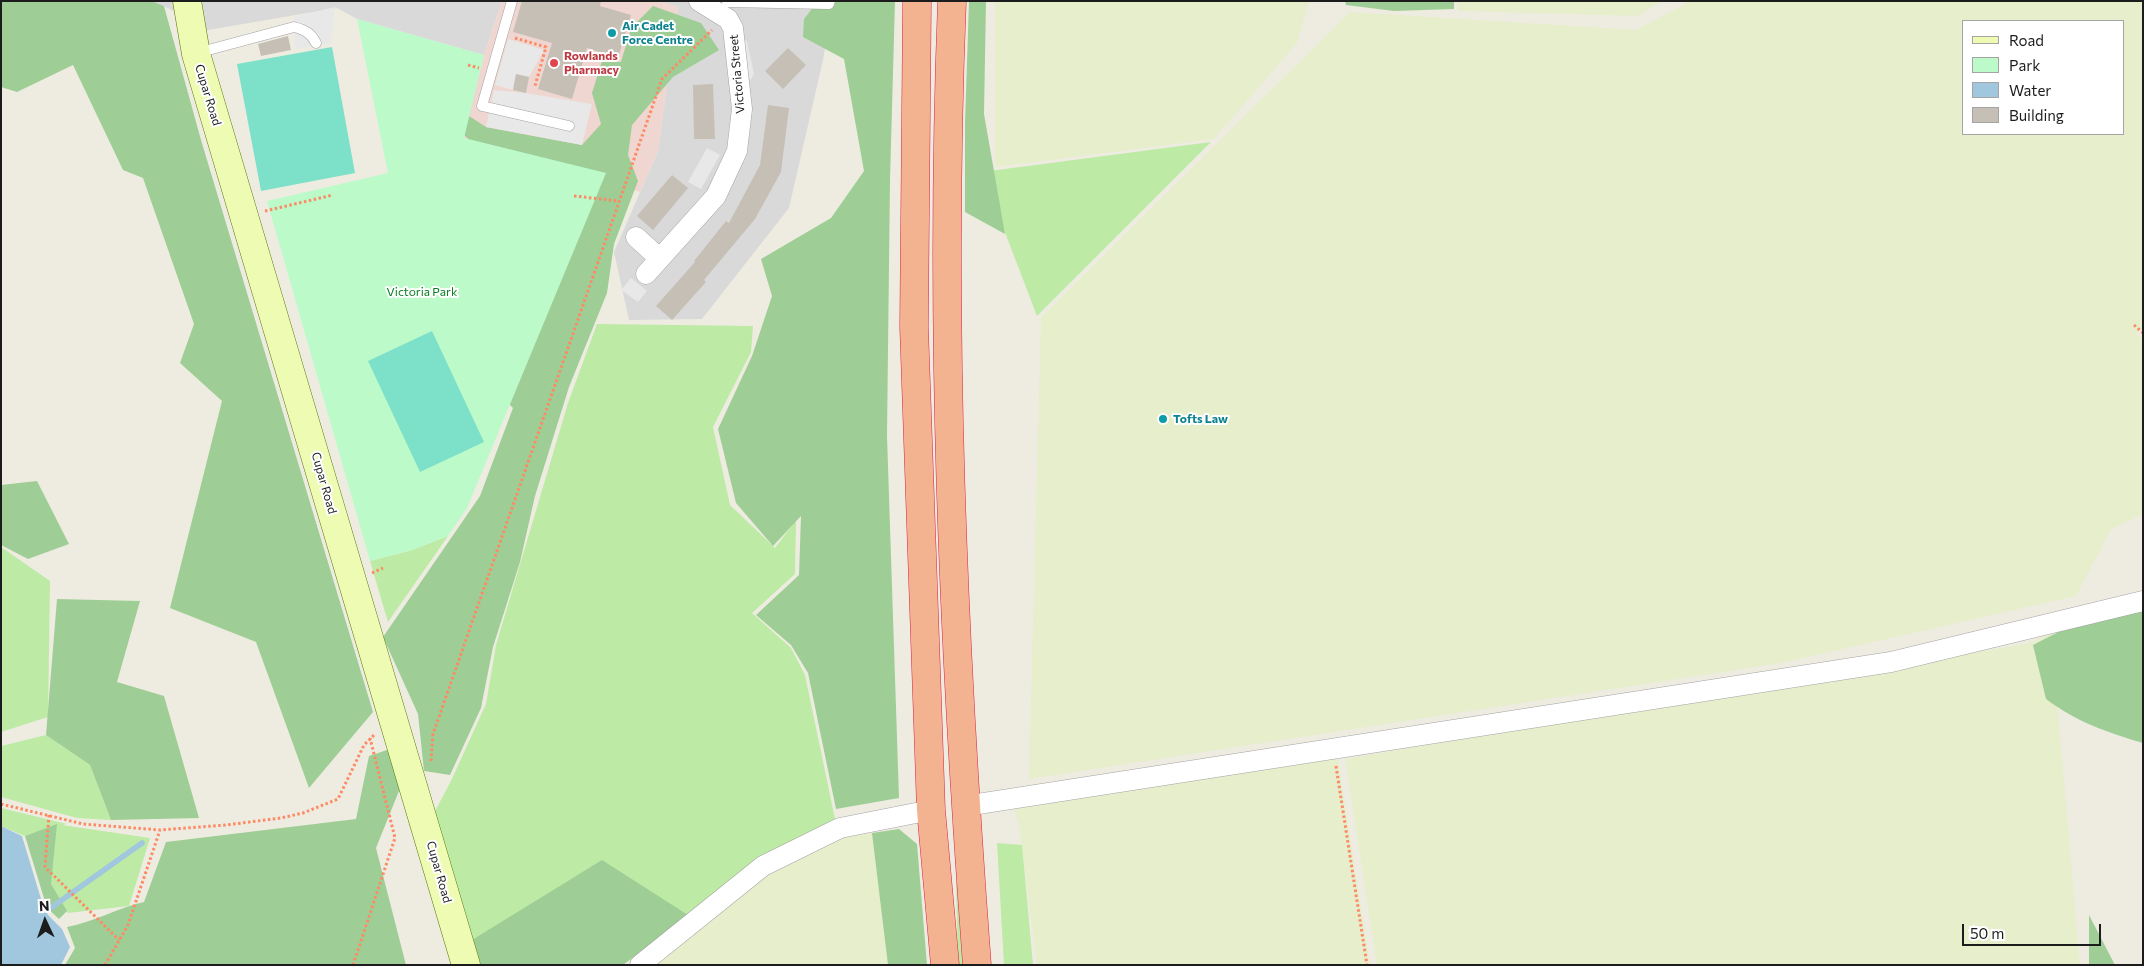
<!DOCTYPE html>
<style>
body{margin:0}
#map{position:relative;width:2144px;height:966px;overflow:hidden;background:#eeece1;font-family:Commissioner,sans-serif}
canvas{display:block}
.frame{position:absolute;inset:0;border:2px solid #1c1c1c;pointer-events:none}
.legend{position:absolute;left:1962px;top:20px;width:162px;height:115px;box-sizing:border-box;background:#fff;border:1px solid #a4a4a4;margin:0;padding:6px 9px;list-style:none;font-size:15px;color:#1c1c1c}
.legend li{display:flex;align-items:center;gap:10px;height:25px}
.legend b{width:25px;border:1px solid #a4a4a4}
.north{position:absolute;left:20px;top:896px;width:50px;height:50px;-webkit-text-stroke:4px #fff;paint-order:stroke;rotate:357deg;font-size:14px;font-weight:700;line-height:20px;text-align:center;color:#1c1c1c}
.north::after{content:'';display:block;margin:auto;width:18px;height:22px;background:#1c1c1c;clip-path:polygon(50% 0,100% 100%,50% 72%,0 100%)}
.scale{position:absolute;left:1962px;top:924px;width:139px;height:22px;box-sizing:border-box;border:2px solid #1c1c1c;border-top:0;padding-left:6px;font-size:15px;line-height:18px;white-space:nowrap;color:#1c1c1c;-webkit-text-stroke:4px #fff;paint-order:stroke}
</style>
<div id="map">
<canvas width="2144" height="966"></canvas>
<div class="frame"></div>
<ul class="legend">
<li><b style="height:6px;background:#edfbb3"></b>Road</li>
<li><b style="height:14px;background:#bcfaca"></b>Park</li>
<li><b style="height:14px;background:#a0c7dd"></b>Water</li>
<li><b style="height:14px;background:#c6bfb5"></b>Building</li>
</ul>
<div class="north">N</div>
<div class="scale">50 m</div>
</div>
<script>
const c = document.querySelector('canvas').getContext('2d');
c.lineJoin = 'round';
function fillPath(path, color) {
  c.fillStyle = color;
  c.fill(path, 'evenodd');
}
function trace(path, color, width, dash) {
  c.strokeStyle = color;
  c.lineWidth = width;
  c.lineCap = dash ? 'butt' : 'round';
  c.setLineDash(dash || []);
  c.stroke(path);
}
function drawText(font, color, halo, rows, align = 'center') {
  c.font = font + ' Commissioner,sans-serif';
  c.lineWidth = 4;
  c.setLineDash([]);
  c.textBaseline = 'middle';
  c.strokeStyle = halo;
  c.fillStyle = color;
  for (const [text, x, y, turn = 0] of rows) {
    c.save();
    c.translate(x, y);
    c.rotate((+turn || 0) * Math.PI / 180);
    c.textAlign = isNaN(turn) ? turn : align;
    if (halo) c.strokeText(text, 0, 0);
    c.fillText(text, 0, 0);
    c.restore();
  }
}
fillPath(new Path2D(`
 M 149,1 L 502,1 L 484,55 L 357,19 L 337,8 L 208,30 L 164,6 Z
 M 659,1 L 833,1 L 823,60 L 789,208 L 702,319 L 629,320 L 614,252 L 658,151 L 678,7 Z`), '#dad9d9');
fillPath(new Path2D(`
 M 502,1 L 659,1 L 678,7 L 658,151 L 640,192 L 463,138 L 484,55 Z`), '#f0d6d0');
fillPath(new Path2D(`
 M 995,1 L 1309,1 L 1297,43 L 1214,139 L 995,167 Z
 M 1458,1 L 1662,1 L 1638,16 L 1458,11 Z
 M 1691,1 L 2143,1 L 2143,329 L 2136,333 L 2143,340 L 2143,514 L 2111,529 L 2076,596 L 1781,663 L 1029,779 L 1041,317 L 1350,12 L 1636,30 ZM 1963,21 L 2123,21 L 2123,134 L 1963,134 Z
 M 2051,631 L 2080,965 L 1377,965 L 1345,759 L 2031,643 Z
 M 1337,753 L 1370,965 L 1037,965 L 1019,824 L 1014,809 Z
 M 899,829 L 925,965 L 651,965 L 781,861 L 840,838 Z`), '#e6eecc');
fillPath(new Path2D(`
 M 1211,142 L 1037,316 L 982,172 Z
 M 597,324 L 753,326 L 751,352 L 713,427 L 730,505 L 775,548 L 796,520 L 795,574 L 752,613 L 791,648 L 805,675 L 835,819 L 770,852 L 623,965 L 479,965 L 434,813 L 451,781 L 486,704 L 496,645 L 568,403 Z
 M 448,536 L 388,622 L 370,561 L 412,550 Z
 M 1,547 L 50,581 L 48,717 L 1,732 Z
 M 46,735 L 90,765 L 111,820 L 77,818 L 1,797 L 1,746 Z
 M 1,808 L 67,824 L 62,825 L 150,838 L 129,906 L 68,913 L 50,887 L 56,825 L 25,836 L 1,826 Z
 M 997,843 L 1022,845 L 1033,965 L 1004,965 Z
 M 956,879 L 963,909 L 968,965 L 958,965 Z`), '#bdeaa5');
fillPath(new Path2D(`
 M 1,1 L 151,1 L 164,6 L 201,140 L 373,712 L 309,788 L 256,642 L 170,608 L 222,401 L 180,363 L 194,324 L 143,178 L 123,170 L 73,65 L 17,92 L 1,87 Z
 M 818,1 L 895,1 L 890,180 L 887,436 L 899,798 L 836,809 L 808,673 L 791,645 L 756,615 L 799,575 L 801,516 L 773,546 L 736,503 L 718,429 L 752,356 L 772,296 L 761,259 L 831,218 L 864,171 L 844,59 L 803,37 L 804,19 Z
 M 969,1 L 986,1 L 984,114 L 1005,234 L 965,212 L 965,123 Z
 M 1345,1 L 1454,1 L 1454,9 L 1394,11 L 1346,5 Z
 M 653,6 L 701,23 L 719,50 L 673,77 L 632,125 L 628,155 L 638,181 L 614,244 L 607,293 L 569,387 L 535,496 L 520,562 L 493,647 L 481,708 L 450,775 L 424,771 L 418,714 L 383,637 L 480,496 L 513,408 L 486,381 L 471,142 L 450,120 L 469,116 L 486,127 L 582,145 L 601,124 L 592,93 L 602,61 L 621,62 L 631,28 Z
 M 37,481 L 69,544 L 28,559 L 1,545 L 1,485 Z
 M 57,599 L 140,601 L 117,682 L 164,696 L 199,818 L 111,820 L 90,765 L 46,735 Z
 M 2143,609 L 2143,743 C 2106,732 2077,722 2046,699 L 2033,645 L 2068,627 Z
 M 387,750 L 403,781 L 376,848 L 406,965 L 65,965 L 75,948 L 67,927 C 94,922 117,908 144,902 L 166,842 L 356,819 L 369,756 Z
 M 57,824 L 51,884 L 67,911 L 59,919 L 47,908 L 25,836 Z
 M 899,829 L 917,844 L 927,965 L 888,965 L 872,833 Z
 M 602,860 L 688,915 L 623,965 L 479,965 L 472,940 Z
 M 2089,915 L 2115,965 L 2089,965 Z`), '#9ece95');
fillPath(new Path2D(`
 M 357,19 L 484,55 L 464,138 L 606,173 L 467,508 L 448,536 L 412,550 L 370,561 L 267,201 L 388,173 Z`), '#bcfaca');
fillPath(new Path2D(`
 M 332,47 L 355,173 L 261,191 L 237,64 Z
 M 432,331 L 484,442 L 420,472 L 368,361 Z`), '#7de0c8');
fillPath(new Path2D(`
 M 335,7 L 331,43 L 295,49 L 294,17 Z
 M 740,38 L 747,41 L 754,74 L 750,81 Z
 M 508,39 L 544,50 L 529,77 L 516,75 L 513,90 L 495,85 Z
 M 494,90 L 526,93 L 592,104 L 582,145 L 486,127 Z
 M 707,148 L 720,155 L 701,189 L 688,182 Z
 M 631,278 L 647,291 L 638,302 L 621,290 Z`), '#e8e8e8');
fillPath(new Path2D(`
 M 1,826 L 22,836 L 45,912 L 62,929 L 70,947 L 61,965 L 1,965 Z`), '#a0c7dd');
trace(new Path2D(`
 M 45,912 L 142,843`), '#a0c7dd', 5.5);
fillPath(new Path2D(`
 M 522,1 L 601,1 L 600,6 L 631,15 L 618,58 L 587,48 L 572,99 L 538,89 L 552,43 L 513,32 Z
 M 288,36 L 291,50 L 261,56 L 258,44 Z
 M 788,48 L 806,65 L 783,89 L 765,71 Z
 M 516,74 L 529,77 L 526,93 L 513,90 Z
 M 713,84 L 715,139 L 694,139 L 693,85 Z
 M 768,105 L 789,108 L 781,172 L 755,219 L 704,280 L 706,282 L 672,320 L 656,306 L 695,262 L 694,261 L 726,221 L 729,223 L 760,165 Z
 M 672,175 L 688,188 L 653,230 L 637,216 Z`), '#c6bfb5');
const service = new Path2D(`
 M 512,1 L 482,106 L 569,126
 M 727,2 L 829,4 L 830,1
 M 197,53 L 294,27 C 305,30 311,33 316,43`);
const minor = new Path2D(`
 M 636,237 L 659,258
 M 646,274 L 716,196 L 737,151 L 742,109 L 733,28 L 728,19 L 699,1
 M 965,806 L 1891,662 L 2143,601
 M 640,965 L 763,866 L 840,828 L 931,810`);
const secondary = new Path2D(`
 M 187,1 L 196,54 L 466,965`);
const trunk = new Path2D(`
 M 917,1 L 914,327 L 931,810 L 945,965
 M 952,1 C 939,322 953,645 977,965`);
trace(service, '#a3a3a3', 11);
trace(minor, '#a3a3a3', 21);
trace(secondary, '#577402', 29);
trace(trunk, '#db1f45', 29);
trace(new Path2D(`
 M 515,38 L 546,47 L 535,86
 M 468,65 L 479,68
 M 574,196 L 619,201
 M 265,211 L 333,195
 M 2134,325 L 2143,333
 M 372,573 L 383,568
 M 431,761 L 433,734 L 662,79 L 712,30
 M 1336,766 L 1367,965
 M 1,804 L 83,824 L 160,830 L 226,825 L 281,818 L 303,813 L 338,799 L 364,745 L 374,735
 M 49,815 L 45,867 L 119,940
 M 105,965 L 128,925 L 160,830
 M 353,965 L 395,838 L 370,738`), '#fd8a64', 3, [2.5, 2.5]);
trace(service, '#fff', 10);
trace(minor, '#fff', 20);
trace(secondary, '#edfbb3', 28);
trace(trunk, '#f3b391', 28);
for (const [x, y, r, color] of [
 [612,33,5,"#0f9aa8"],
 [554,63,5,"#e0444e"],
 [1163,419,5,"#0f9aa8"]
]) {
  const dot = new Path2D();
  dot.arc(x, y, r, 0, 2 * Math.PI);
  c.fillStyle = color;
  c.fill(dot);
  trace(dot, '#fff', 2);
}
drawText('bold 12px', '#0d838f', '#fff', [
 ["Air Cadet",622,26],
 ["Force Centre",622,40],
 ["Tofts Law",1173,419]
], 'left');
drawText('bold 12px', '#be3a42', '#fff', [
 ["Rowlands",564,56],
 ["Pharmacy",564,70]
], 'left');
drawText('12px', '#1c1c1c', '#fff', [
 ["Victoria Street",737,74,-95],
 ["Cupar Road",208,95,73],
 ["Cupar Road",324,483,74],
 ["Cupar Road",439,872,74]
]);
drawText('12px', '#097c23', '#fff', [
 ["Victoria Park",422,292]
]);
</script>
